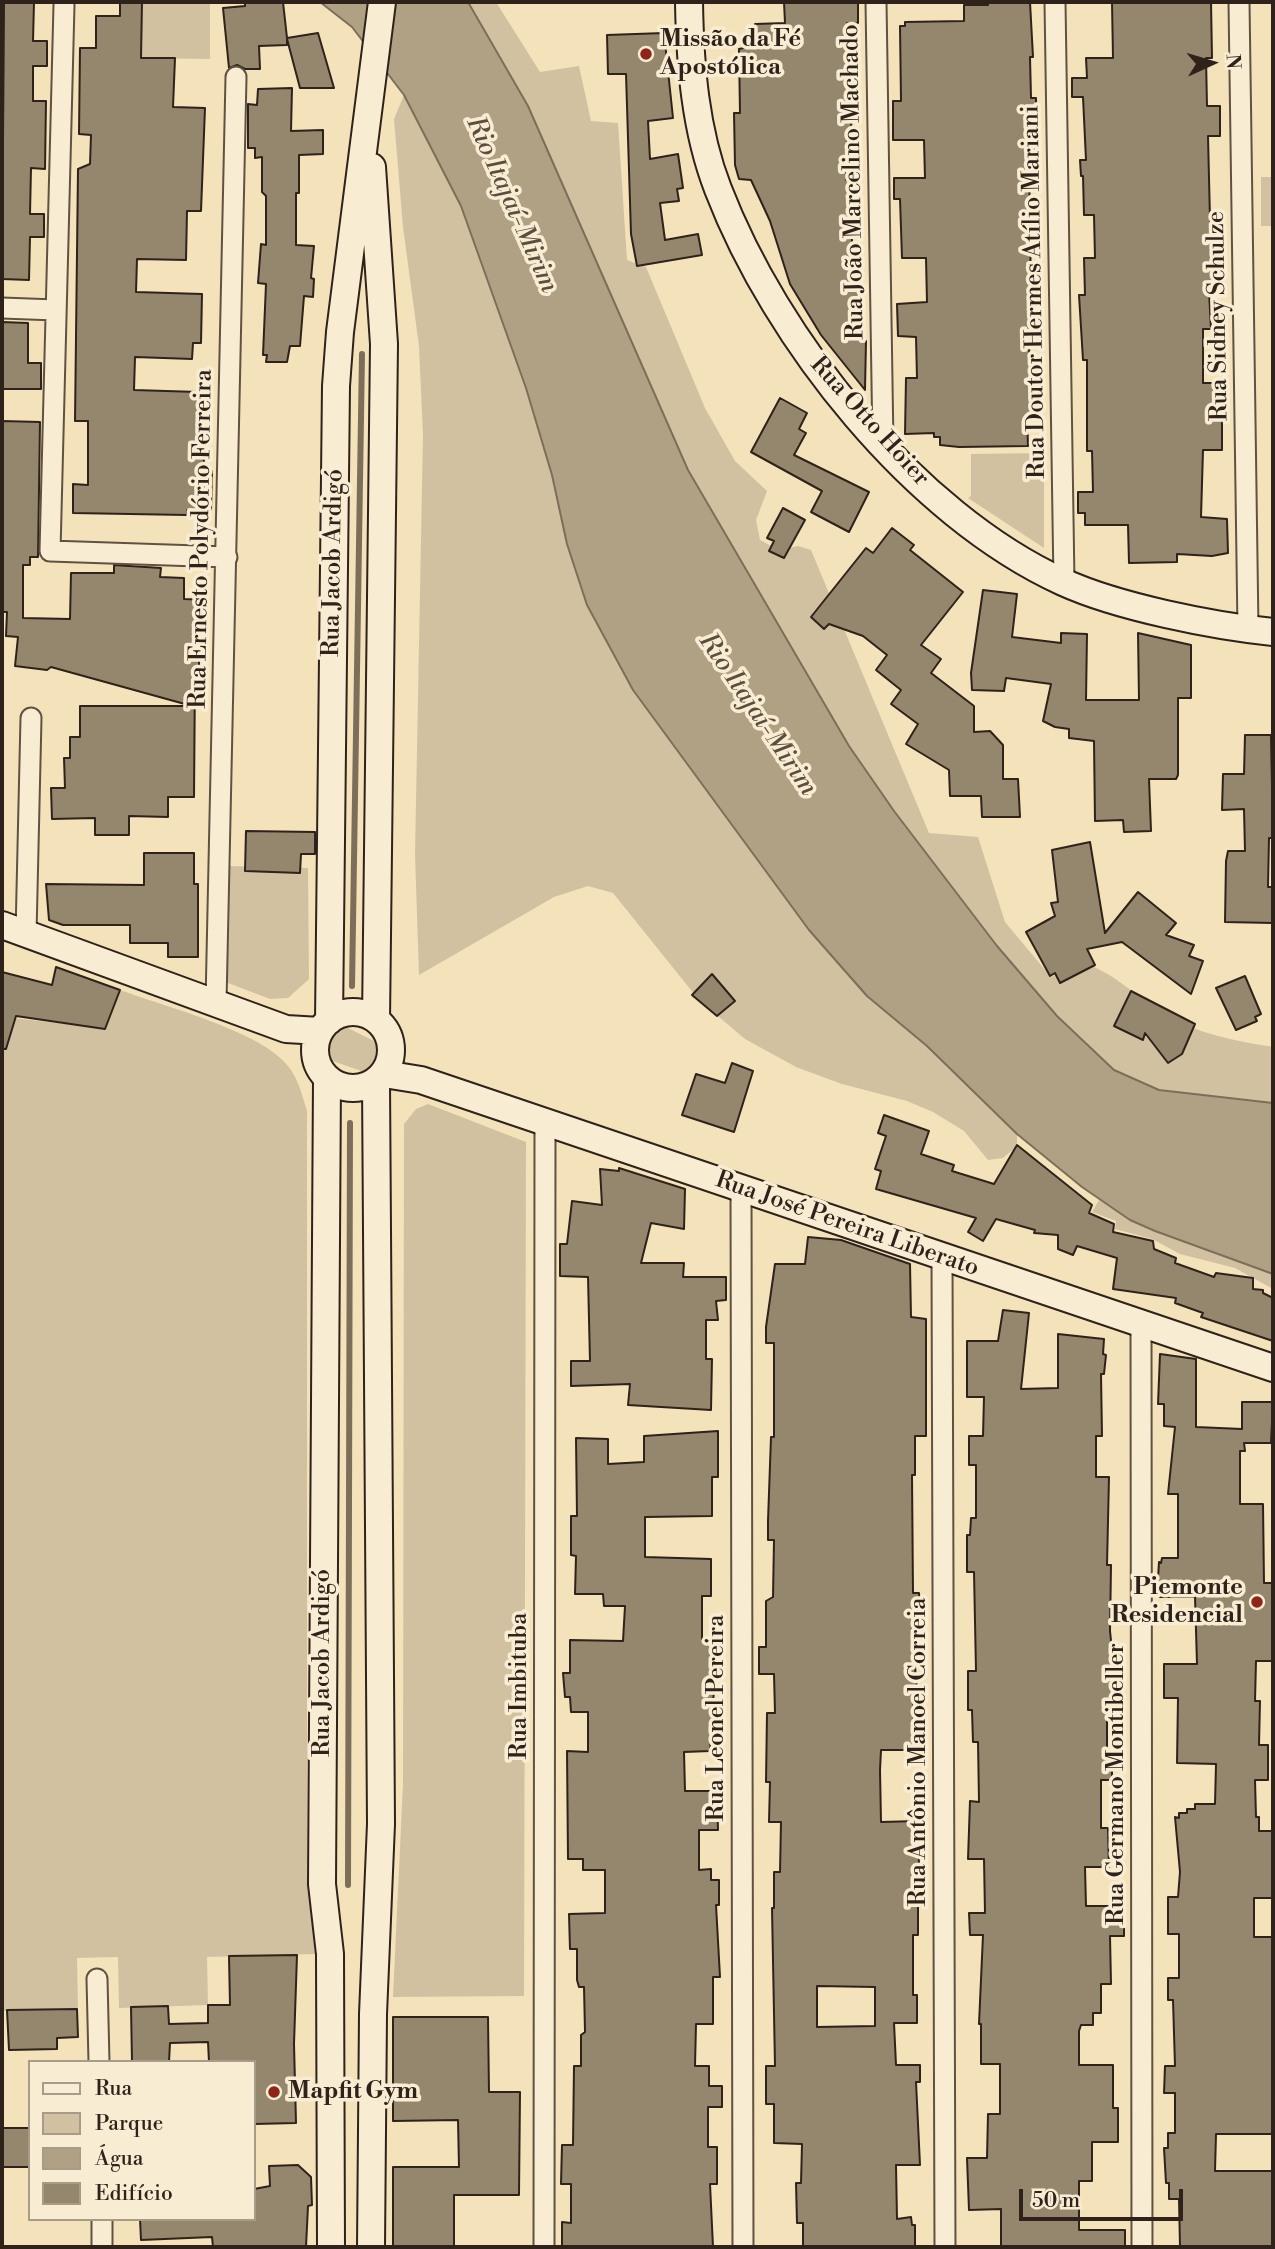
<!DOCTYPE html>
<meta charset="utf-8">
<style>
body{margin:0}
#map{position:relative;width:1275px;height:2249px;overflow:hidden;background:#f4e2bb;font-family:"Libre Bodoni",serif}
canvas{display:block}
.frame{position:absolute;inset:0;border:4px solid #2e221a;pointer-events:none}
.legend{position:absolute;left:28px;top:2060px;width:228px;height:161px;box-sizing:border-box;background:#f8ecd3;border:2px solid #a79b89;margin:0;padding:9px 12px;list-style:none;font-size:21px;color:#2e221a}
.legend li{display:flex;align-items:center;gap:14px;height:35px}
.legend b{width:35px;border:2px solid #a79b89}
.north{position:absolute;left:1177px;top:28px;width:70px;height:70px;-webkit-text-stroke:5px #f8ecd3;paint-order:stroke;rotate:86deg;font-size:19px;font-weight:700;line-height:28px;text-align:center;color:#2e221a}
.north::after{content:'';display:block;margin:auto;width:24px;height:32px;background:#2e221a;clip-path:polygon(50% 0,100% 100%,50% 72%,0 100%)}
.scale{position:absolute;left:1019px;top:2189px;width:164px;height:32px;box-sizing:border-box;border:4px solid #2e221a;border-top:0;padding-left:9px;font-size:21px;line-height:24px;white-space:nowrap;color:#2e221a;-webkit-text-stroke:5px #f8ecd3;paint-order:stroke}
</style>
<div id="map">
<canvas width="1275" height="2249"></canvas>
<div class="frame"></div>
<ul class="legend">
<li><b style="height:9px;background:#f8ecd3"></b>Rua</li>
<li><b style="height:19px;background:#d2c1a0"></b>Parque</li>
<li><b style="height:19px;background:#b1a184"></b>Água</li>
<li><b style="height:19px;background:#95866e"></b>Edifício</li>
</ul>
<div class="north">N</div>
<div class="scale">50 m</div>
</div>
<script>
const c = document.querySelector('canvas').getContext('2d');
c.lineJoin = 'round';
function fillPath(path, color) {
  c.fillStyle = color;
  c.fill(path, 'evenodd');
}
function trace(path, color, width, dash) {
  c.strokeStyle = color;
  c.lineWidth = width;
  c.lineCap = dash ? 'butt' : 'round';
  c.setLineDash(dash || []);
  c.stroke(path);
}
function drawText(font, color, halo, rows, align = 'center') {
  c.font = font + ' "Libre Bodoni",serif';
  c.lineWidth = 7;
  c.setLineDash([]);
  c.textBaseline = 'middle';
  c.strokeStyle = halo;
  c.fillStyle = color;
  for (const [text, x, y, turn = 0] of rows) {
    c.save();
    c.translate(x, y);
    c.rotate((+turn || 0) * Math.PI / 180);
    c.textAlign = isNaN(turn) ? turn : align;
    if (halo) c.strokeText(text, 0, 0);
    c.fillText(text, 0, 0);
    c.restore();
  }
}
fillPath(new Path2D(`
 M 142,2 L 210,2 L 210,59 L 141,58 Z
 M 468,2 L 496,2 L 540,72 L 579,66 L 591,121 L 618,123 L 627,260 L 646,267 L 705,408 L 735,461 L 767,491 L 756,520 L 760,540 L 779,550 L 798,546 L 811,550 L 929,833 L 978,837 L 1005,922 L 1051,977 L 1082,962 C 1115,973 1136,997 1164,1014 C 1197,1034 1237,1041 1273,1047 L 1273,1103 L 1159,1090 L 1114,1070 L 1057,1016 L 997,946 L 894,811 L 849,746 L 688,470 L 528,106 Z
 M 404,95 L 461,206 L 526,388 L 552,475 L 567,544 L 587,605 L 632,689 L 809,930 L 867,996 L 927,1046 L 1017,1134 L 1017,1146 L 1003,1158 L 988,1160 L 964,1131 L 933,1112 L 907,1101 L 842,1084 L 796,1067 L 745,1039 L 699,1000 L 613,893 L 588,886 L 554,897 L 419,975 L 415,854 L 423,435 L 419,346 L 403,227 L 394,119 Z
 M 1261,177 L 1273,177 L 1273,226 L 1261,226 Z
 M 1044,453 L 1044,548 L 968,498 L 971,496 L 971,454 Z
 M 228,866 L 308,868 L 309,979 L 288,998 L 270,999 L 228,983 Z
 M 120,990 C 163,1006 261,1031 288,1066 C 299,1080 302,1095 307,1111 L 307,1874 L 315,1954 L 207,1957 L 208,2005 L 119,2008 L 118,1957 L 77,1958 L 78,2009 L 2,2011 L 2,1017 L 105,1028 Z
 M 340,1024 L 386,1047 L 384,1064 L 373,1075 L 324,1058 C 318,1042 329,1034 340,1024 Z
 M 428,1104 L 526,1142 L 524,1996 L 393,1997 L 403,1784 L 404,1124 L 416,1109 Z
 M 1099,1200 L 1155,1231 L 1273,1274 L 1273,1289 L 1235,1268 L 1180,1254 L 1152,1239 L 1115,1229 L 1116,1221 L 1092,1212 Z`), '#d2c1a0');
const water = new Path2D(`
 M 320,2 L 468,2 L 528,106 L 688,470 L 849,746 L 894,811 L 997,946 L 1057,1016 L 1114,1070 L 1159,1090 L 1273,1103 L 1273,1274 L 1155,1231 L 1130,1220 L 1082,1187 L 1017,1134 L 927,1046 L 867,996 L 809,930 L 633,690 L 587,605 L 567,544 L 552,475 L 526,388 L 461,206 L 404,95 L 352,27 Z`);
fillPath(water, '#b1a184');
trace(water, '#7d6e5a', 2);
trace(new Path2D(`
 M 352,986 L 362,354
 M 348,1885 L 350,1123`), '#7d6e5a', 6);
const building = new Path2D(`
 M 4,2 L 34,2 L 33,41 L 47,41 L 47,66 L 33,66 L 33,101 L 46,101 L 45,169 L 31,168 L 30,214 L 44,214 L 44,237 L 30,237 L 29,280 L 2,279 Z
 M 120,2 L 142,2 L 141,58 L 175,58 L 173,107 L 205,108 L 201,211 L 187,211 L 186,260 L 137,259 L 136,292 L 202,294 L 201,343 L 193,343 L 192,359 L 135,357 L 134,390 L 198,392 L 197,423 L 203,424 L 204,471 L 212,471 L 211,510 L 187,510 L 187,515 L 73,513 L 73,484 L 88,485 L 88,421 L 75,421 L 78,169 L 90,164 L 91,135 L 79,134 L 80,48 L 96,48 L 96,16 L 120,16 Z
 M 245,2 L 283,2 L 287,38 L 318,33 L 334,88 L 300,88 L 287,39 L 287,45 L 259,46 L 260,69 L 245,69 L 237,65 L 229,68 L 223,8 L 245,6 Z
 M 784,2 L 858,2 L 858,23 L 847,23 L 848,71 L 852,71 L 851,141 L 847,141 L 846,180 L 851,180 L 852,246 L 857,245 L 860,341 L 866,341 L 865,390 L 821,335 L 790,284 L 770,221 L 751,180 L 739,179 L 735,165 L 734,113 L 740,113 L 739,49 L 753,46 L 755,24 L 785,23 Z
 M 988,2 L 1030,2 L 1033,57 L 1030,57 L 1031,98 L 1036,98 L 1037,157 L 1029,157 L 1031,296 L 1034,296 L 1035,334 L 1028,334 L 1034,414 L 1027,414 L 1028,446 L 959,447 L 940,445 L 940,437 L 934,437 L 934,433 L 905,434 L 906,378 L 917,378 L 916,337 L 898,336 L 897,304 L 927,302 L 926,258 L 902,258 L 900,199 L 894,199 L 894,178 L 925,178 L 924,140 L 893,140 L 893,101 L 901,101 L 900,26 L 905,26 L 905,22 L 964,21 L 964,5 L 988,5 Z
 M 1112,2 L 1211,2 L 1212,58 L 1206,58 L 1207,106 L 1220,106 L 1220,136 L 1208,136 L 1211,261 L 1217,261 L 1217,291 L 1209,291 L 1211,329 L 1203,329 L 1203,383 L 1213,383 L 1213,417 L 1222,417 L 1222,450 L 1203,450 L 1201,517 L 1227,519 L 1228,553 L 1212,556 L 1177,554 L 1177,562 L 1129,563 L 1128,525 L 1085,525 L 1085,513 L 1078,513 L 1078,492 L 1093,492 L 1092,451 L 1087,451 L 1087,360 L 1083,360 L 1079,295 L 1085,295 L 1084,258 L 1095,258 L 1094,215 L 1084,215 L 1083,176 L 1081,176 L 1080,160 L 1086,160 L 1083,97 L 1072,97 L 1072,78 L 1087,78 L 1086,58 L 1113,58 Z
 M 664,33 L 673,118 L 648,121 L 650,159 L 678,154 L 683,188 L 677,189 L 679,201 L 660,203 L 665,240 L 698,234 L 702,255 L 637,266 L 631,234 L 626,74 L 608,74 L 607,35 Z
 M 292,88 L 291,131 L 323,130 L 323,154 L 299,155 L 299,193 L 296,193 L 296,245 L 314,246 L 311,278 L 314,279 L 313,297 L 304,296 L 300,346 L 290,346 L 287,362 L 266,362 L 267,355 L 263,355 L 266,284 L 258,283 L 261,244 L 266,245 L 266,196 L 262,192 L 262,157 L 255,158 L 255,148 L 248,148 L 248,104 L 257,105 L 258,89 Z
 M 2,322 L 28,323 L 28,363 L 41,363 L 41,389 L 2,389 Z
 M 780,398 L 807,413 L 799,429 L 806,433 L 794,455 L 869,492 L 849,532 L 811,512 L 822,491 L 751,452 Z
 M 2,421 L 40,422 L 38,557 L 30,557 L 30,565 L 23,565 L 23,618 L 70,619 L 71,573 L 114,573 L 114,565 L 161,568 L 160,577 L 184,578 L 184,599 L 207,600 L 207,621 L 199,620 L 199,670 L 195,670 L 194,797 L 168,797 L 168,817 L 129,816 L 129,835 L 95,835 L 95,818 L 52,819 L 51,788 L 65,788 L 64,758 L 70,758 L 70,737 L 80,737 L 80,706 L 192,706 L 51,667 L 47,670 L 15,666 L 18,637 L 6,636 L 7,612 L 2,612 Z
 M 783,508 L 805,520 L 784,558 L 769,551 L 774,541 L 767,538 Z
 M 892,528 L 914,545 L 910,550 L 963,592 L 921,645 L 941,659 L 931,673 L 974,706 L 974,732 L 990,731 L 1003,745 L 1003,779 L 1018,779 L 1020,817 L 982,817 L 981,796 L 950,796 L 949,770 L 906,744 L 918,724 L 891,704 L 901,690 L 876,670 L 887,655 L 863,636 L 829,624 L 824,629 L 811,617 L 866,548 L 873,553 Z
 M 983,590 L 1017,594 L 1012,637 L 1061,643 L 1061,633 L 1087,634 L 1086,700 L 1139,700 L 1138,633 L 1191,645 L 1191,698 L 1178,698 L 1178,775 L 1176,779 L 1149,779 L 1151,831 L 1124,832 L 1123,820 L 1095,821 L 1094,741 L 1069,738 L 1069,729 L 1055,727 L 1043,721 L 1051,684 L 1006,678 L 1004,691 L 972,690 L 971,673 Z
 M 1245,735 L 1271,735 L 1273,838 L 1269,838 L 1268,887 L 1273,887 L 1273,923 L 1225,922 L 1226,861 L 1228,851 L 1245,851 L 1244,809 L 1222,810 L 1223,774 L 1244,774 Z
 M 246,831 L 315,832 L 315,854 L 301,854 L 300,873 L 245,871 Z
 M 1090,842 L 1105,933 L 1138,892 L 1176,923 L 1166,935 L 1194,945 L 1189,956 L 1203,961 L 1191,994 L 1122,942 L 1087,949 L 1095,965 L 1060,983 L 1055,973 L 1050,976 L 1026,932 L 1055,916 L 1051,903 L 1058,902 L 1052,850 Z
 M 144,853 L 194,853 L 194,884 L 198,884 L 198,957 L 168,957 L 168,943 L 130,943 L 130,925 L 63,925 L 49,920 L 46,884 L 144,885 Z
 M 56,967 L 120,990 L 105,1029 L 16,1016 L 6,1049 L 2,1049 L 2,972 L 52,985 Z
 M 712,974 L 735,1001 L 717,1016 L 692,995 Z
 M 1245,976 L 1261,1014 L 1255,1017 L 1257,1021 L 1236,1030 L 1216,988 Z
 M 1131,991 L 1195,1024 L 1182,1054 L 1168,1063 L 1145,1033 L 1143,1040 L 1114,1026 Z
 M 732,1063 L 753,1071 L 734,1132 L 682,1115 L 696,1074 L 725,1083 Z
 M 884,1115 L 929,1131 L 921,1154 L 954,1165 L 952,1171 L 994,1184 L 1017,1145 L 1092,1205 L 1089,1213 L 1114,1224 L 1113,1232 L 1153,1241 L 1154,1249 L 1176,1258 L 1175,1263 L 1214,1277 L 1216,1273 L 1253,1278 L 1253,1289 L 1263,1290 L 1263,1293 L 1273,1298 L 1273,1341 L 1201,1317 L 1203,1313 L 1175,1303 L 1176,1298 L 1113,1289 L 1117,1258 L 1077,1246 L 1073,1255 L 1058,1249 L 1058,1235 L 1034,1233 L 1035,1230 L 996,1219 L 983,1241 L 968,1232 L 976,1218 L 876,1189 L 881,1171 L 875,1169 L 886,1136 L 878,1133 Z
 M 619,1168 L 685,1189 L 684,1229 L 651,1223 L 641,1263 L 684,1263 L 683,1277 L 726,1277 L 726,1300 L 716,1301 L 718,1320 L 706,1320 L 706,1359 L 712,1359 L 711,1410 L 628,1405 L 630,1384 L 571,1386 L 571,1361 L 590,1361 L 588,1277 L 560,1276 L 560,1244 L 567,1244 L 572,1201 L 602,1205 L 600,1169 L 619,1171 Z
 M 808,1237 L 841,1240 L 910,1264 L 911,1317 L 926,1319 L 926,1436 L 915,1436 L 915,1475 L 912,1475 L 913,1593 L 919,1593 L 921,1629 L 912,1629 L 917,1691 L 913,1692 L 914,1750 L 881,1750 L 880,1770 L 881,1822 L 918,1821 L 919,1868 L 922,1868 L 923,1888 L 918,1893 L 918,1935 L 913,1935 L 913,1995 L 917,1995 L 917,2023 L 894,2023 L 896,2065 L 920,2065 L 920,2082 L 916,2082 L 920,2165 L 896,2165 L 897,2219 L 911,2217 L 912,2225 L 915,2225 L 915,2247 L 803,2247 L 803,2223 L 797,2223 L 796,2183 L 801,2183 L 802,2144 L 774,2143 L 774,2104 L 766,2104 L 766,2066 L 775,2066 L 772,1908 L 774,1908 L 774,1872 L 780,1872 L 781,1822 L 769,1822 L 770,1782 L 766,1782 L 767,1713 L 775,1713 L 774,1674 L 759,1674 L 759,1647 L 766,1647 L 766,1601 L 773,1597 L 774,1540 L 768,1540 L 768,1521 L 771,1437 L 774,1437 L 774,1343 L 766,1343 L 766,1327 L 775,1264 L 805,1264 ZM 817,1986 L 875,1987 L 875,2026 L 817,2027 Z
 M 1003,1310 L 1029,1313 L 1021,1389 L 1058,1388 L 1058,1334 L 1104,1339 L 1103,1354 L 1106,1355 L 1104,1374 L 1101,1374 L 1102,1436 L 1096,1436 L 1096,1477 L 1109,1477 L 1107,1565 L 1111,1565 L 1110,1631 L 1112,1650 L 1123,1650 L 1123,1709 L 1107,1709 L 1107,1751 L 1112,1751 L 1112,1780 L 1101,1780 L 1101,1828 L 1108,1828 L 1109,1867 L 1085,1867 L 1086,1906 L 1124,1906 L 1124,1936 L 1110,1936 L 1111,1984 L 1101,1984 L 1101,2013 L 1093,2013 L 1093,2025 L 1081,2025 L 1079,2031 L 1079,2065 L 1113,2065 L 1113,2108 L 1118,2108 L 1118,2142 L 1092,2142 L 1092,2181 L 1079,2181 L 1079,2230 L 1125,2230 L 1125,2247 L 1001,2247 L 1001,2209 L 969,2210 L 967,2158 L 987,2158 L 988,2114 L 1000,2114 L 1000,2064 L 981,2064 L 981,2024 L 979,2024 L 983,1935 L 970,1935 L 969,1913 L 985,1913 L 984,1859 L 968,1859 L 970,1801 L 979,1802 L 978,1742 L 973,1742 L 972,1710 L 968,1710 L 968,1671 L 976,1671 L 974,1572 L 967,1572 L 967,1535 L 970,1535 L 971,1518 L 976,1518 L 976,1465 L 969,1465 L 969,1436 L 983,1436 L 984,1397 L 967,1397 L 967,1341 L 998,1341 Z
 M 1160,1354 L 1196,1359 L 1196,1427 L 1242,1429 L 1242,1402 L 1273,1402 L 1271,1443 L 1244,1443 L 1245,1451 L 1240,1451 L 1240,1504 L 1263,1504 L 1264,1583 L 1273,1583 L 1273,1661 L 1256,1661 L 1255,1701 L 1260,1701 L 1259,1745 L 1268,1745 L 1268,1780 L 1255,1780 L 1256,1817 L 1259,1817 L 1259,1831 L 1273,1831 L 1273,1898 L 1254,1898 L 1254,1937 L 1273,1937 L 1273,2134 L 1216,2134 L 1215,2171 L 1273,2171 L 1272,2247 L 1180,2247 L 1179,2199 L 1169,2199 L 1169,2183 L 1166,2183 L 1164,2148 L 1168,2148 L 1168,2133 L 1175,2133 L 1175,2093 L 1164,2093 L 1165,2066 L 1175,2066 L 1173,2000 L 1168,2000 L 1168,1978 L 1179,1978 L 1179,1934 L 1168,1934 L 1168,1897 L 1178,1897 L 1180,1872 L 1175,1817 L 1179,1818 L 1179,1813 L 1187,1813 L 1187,1809 L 1195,1809 L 1195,1804 L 1215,1804 L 1216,1764 L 1177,1763 L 1178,1698 L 1164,1698 L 1164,1664 L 1197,1664 L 1195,1597 L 1160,1597 L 1157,1594 L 1159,1562 L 1161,1563 L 1162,1558 L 1178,1558 L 1178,1494 L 1168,1494 L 1175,1427 L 1164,1426 L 1164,1404 L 1158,1404 Z
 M 718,1431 L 718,1477 L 712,1477 L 712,1516 L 645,1517 L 645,1557 L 711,1559 L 711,1596 L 702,1596 L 702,1639 L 711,1642 L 710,1675 L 713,1675 L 714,1689 L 710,1751 L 684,1752 L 685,1791 L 717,1791 L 718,1830 L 699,1830 L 699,1870 L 711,1869 L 711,1880 L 719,1880 L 719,1905 L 716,1905 L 720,1977 L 713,1977 L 713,2024 L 696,2024 L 695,2066 L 709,2066 L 709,2086 L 722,2086 L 722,2107 L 708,2107 L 708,2147 L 717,2147 L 717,2184 L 710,2184 L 713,2247 L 562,2247 L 562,2222 L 571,2223 L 571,2184 L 561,2184 L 562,2145 L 573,2145 L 574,2066 L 581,2066 L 581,2035 L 585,2032 L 584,1987 L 579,1987 L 577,1980 L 577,1949 L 570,1949 L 569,1914 L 605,1913 L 605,1870 L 583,1870 L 583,1859 L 568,1859 L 567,1751 L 588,1752 L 588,1712 L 571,1712 L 570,1697 L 565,1697 L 563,1673 L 570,1673 L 570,1640 L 623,1641 L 625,1606 L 604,1606 L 603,1594 L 575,1594 L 576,1556 L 571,1555 L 571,1516 L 577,1516 L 576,1438 L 608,1439 L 608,1464 L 644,1462 L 644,1436 Z
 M 297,1955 L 294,2044 L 296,2123 L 254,2124 L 254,2062 L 209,2062 L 208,2042 L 170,2043 L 169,2062 L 132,2062 L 131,2007 L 168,2006 L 169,2024 L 208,2023 L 208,2005 L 230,2005 L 229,1956 Z
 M 77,2009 L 78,2037 L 57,2038 L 57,2049 L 9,2050 L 7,2010 Z
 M 393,2017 L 488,2017 L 489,2092 L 520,2092 L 519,2195 L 454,2195 L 454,2247 L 393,2247 L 393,2167 L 459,2167 L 458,2120 L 393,2121 Z
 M 2,2128 L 30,2128 L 30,2167 L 2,2167 Z
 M 298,2165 L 311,2177 L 312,2205 L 308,2206 L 306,2247 L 213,2247 L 212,2237 L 141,2240 L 140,2219 L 254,2219 L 254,2189 L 270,2186 L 269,2166 Z`);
fillPath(building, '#95866e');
trace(building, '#2e221a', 2);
const street = new Path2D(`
 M 876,2 L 883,445
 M 1055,2 L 1064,582
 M 1239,2 L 1248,629
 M 64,5 L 50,551 L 227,557
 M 2,308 L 56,310
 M 26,934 L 31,718
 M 216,1002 L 236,77
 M 741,1188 L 743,2247
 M 942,1257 L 945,2247
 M 1141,1321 L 1142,2247
 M 97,1979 L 99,2062
 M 102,2219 L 102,2247
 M 544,2247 L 545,1124`);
const secondary = new Path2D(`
 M 689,2 C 690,64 695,130 718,189 C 776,340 914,514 1063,582 C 1118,607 1213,626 1273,632
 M 372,167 L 384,344 L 376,1019
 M 2,925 L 286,1029 L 320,1031
 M315 1050a38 38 0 1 1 76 0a38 38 0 1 1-76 0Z
 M 329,1021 L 336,386 L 340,332 L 382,2
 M 384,1074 L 421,1080 L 1273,1368
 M 327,1079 L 322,1884 L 330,1954 L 331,2247
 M 371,2247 L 373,2014 L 381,1824 L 376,1082`);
trace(street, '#605242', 23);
trace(secondary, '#2e221a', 30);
trace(street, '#f8ecd3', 19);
trace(secondary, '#f8ecd3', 26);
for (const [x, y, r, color] of [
 [646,54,7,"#8f2418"],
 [1257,1602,7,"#8f2418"],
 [274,2092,7,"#8f2418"]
]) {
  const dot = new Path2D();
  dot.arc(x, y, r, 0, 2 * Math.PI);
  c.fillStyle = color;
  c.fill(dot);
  trace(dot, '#f8ecd3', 2.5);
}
drawText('bold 24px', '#2e221a', '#f8ecd3', [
 ["Missão da Fé",660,40],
 ["Apostólica",660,68],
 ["Piemonte",1243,1588,"right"],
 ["Residencial",1243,1616,"right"],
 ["Mapfit Gym",288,2092]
], 'left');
drawText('24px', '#2e221a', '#f8ecd3', [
 ["Rua João Marcelino Machado",854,182,-91],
 ["Rua Doutor Hermes Atílio Mariani",1035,292,-91],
 ["Rua Sidney Schulze",1219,316,-91],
 ["Rua Otto Hoier",869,422,48],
 ["Rua Ernesto Polydório Ferreira",202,539,-89],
 ["Rua Jacob Ardigó",334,563,-89],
 ["Rua José Pereira Liberato",847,1225,19],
 ["Rua Jacob Ardigó",323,1663,-90],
 ["Rua Imbituba",520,1686,-90],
 ["Rua Leonel Pereira",717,1718,-90],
 ["Rua Antônio Manoel Correia",919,1752,-90],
 ["Rua Germano Montibeller",1117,1784,-90]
]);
drawText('italic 26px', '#5c4e3f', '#f8ecd3', [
 ["Rio Itajaí-Mirim",511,205,66],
 ["Rio Itajaí-Mirim",757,715,56]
]);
</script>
